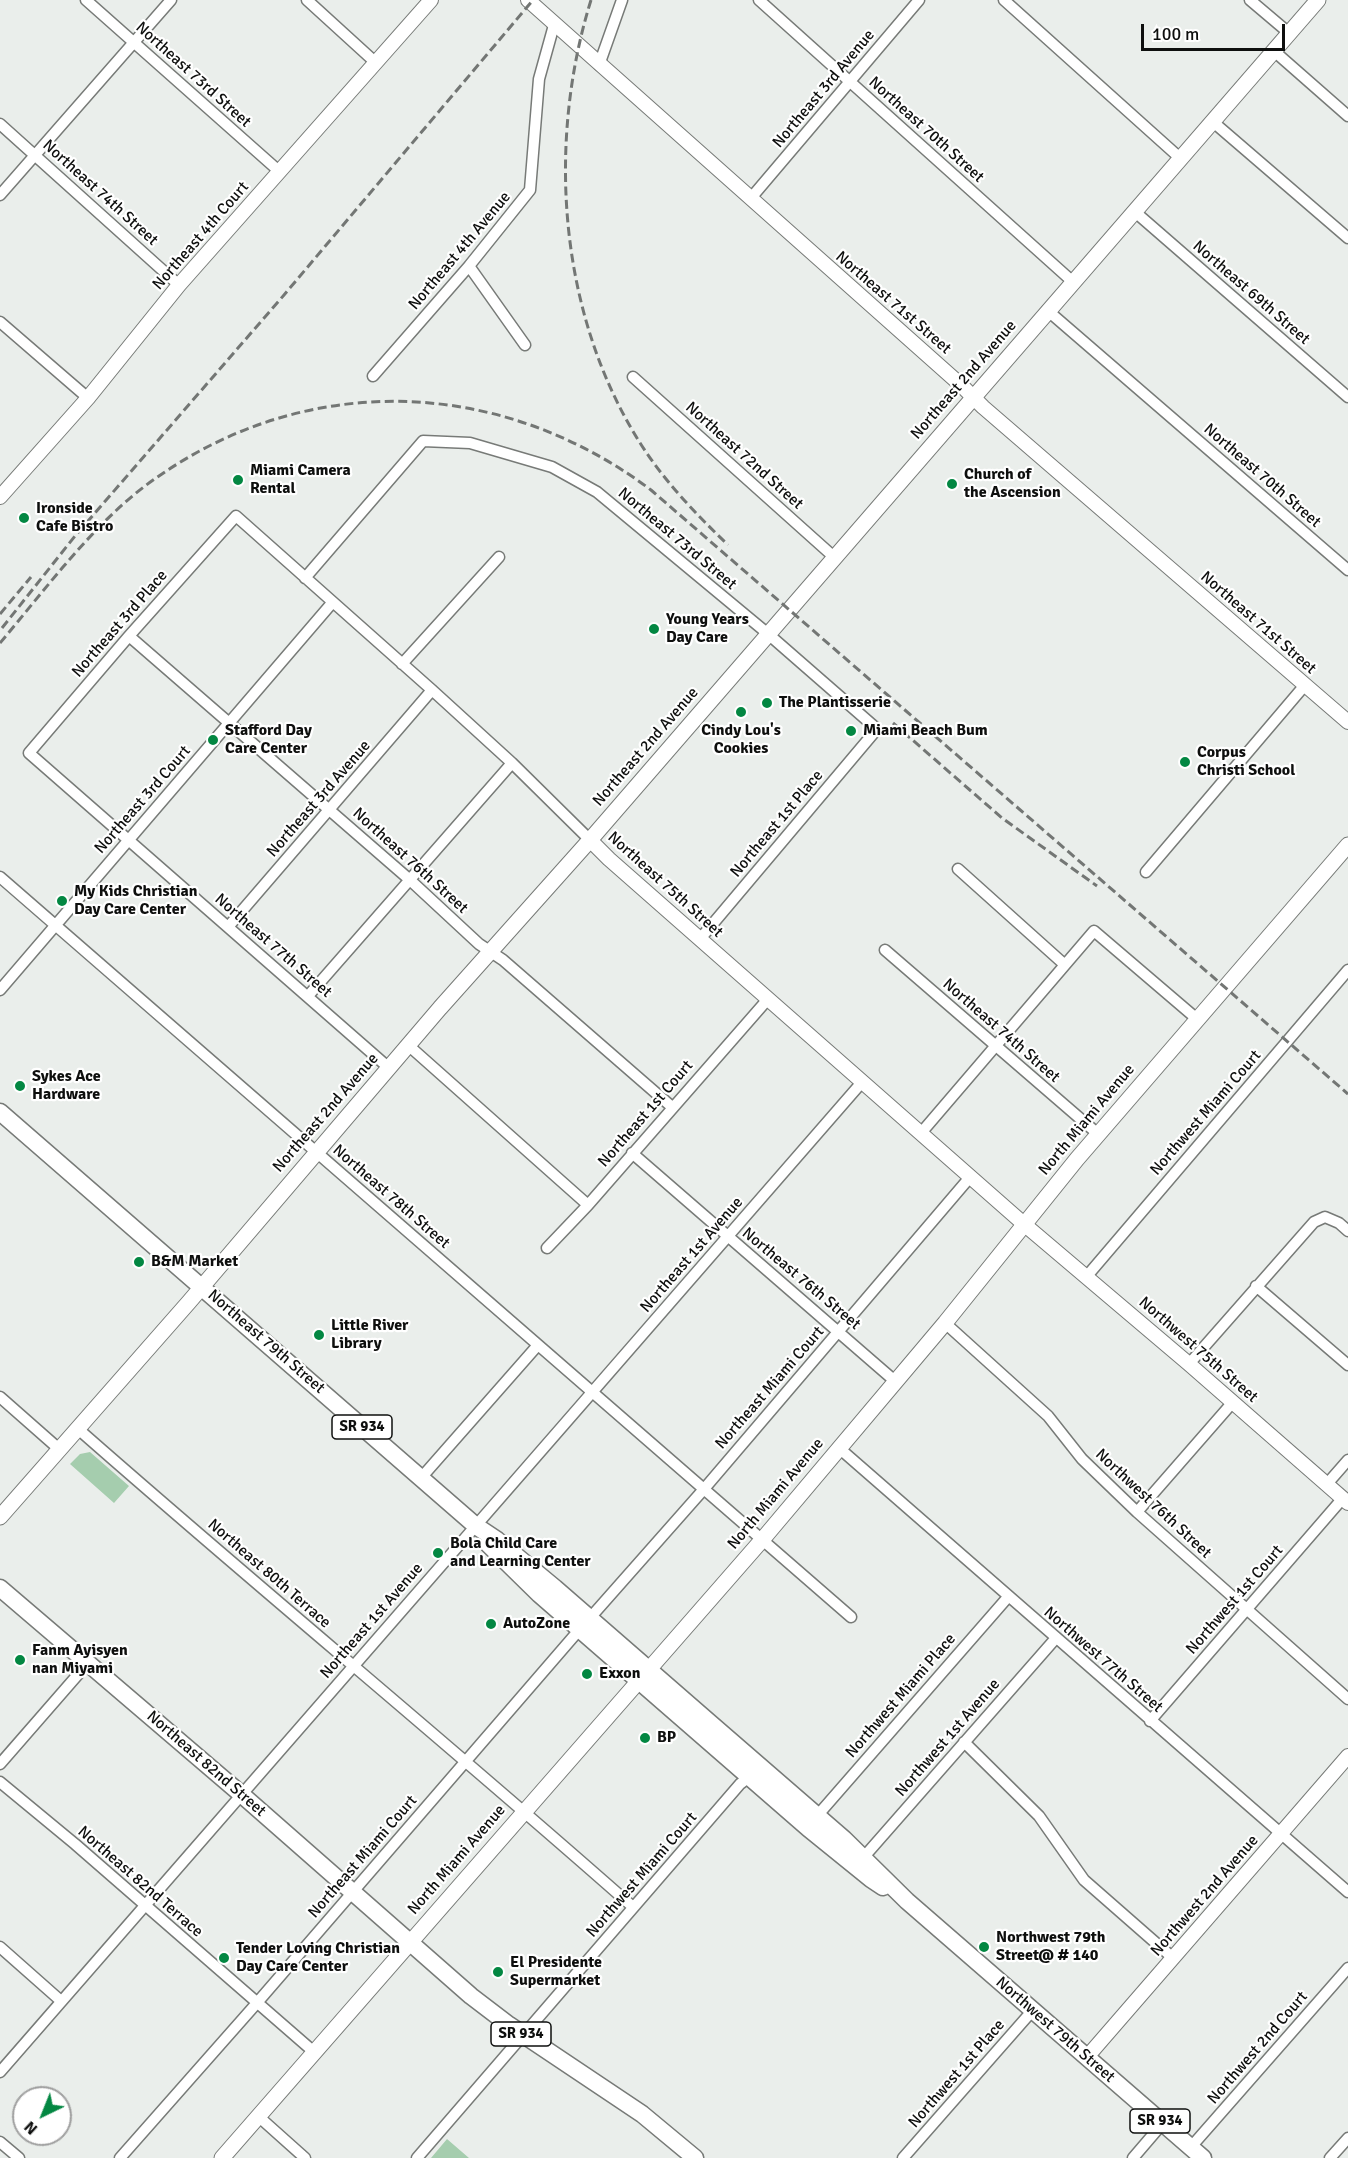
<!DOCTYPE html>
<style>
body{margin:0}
#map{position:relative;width:1348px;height:2158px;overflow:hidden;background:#eaeeeb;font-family:Signika,sans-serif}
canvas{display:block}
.north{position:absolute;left:12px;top:2086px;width:60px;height:60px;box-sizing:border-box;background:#fff;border:2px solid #9f9f9f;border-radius:50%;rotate:223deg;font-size:16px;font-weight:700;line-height:24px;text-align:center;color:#0e0f0e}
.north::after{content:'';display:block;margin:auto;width:21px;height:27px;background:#038742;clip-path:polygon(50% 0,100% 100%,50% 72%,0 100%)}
.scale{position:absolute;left:1141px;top:24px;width:144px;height:27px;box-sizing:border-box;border:3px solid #0e0f0e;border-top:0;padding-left:8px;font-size:18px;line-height:21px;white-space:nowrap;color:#0e0f0e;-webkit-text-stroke:4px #fff;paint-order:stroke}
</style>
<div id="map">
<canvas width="1348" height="2158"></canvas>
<div class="north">N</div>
<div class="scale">100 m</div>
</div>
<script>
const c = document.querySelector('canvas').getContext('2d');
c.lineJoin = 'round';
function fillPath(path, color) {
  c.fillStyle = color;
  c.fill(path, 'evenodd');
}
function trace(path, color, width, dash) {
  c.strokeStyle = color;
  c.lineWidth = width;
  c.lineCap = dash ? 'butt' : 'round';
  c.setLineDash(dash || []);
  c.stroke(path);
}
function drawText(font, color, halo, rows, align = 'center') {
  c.font = font + ' Signika,sans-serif';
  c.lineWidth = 4.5;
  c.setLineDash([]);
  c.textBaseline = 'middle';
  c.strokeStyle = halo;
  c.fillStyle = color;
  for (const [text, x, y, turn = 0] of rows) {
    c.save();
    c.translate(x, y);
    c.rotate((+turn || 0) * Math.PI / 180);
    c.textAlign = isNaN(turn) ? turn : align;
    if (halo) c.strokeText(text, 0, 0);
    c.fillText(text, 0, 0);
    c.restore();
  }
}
fillPath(new Path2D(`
 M 90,1452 L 129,1486 L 114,1503 L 70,1464 L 80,1454 Z
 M 447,2139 L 469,2158 L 431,2158 Z`), '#a5cdae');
const minor = new Path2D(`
 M 86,0 L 280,172
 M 307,0 L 375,62
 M 759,0 L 1073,282
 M 1004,0 L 1180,158
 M 1250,0 L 1289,33
 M 1274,51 L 1348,116
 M 599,65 L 622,0
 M 1212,121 L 1348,238
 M 0,124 L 179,285
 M 0,195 L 171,0
 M 751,198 L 919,0
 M 1134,211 L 1348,397
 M 469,266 L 525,345
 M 1047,310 L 1348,570
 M 0,322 L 88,398
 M 373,376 L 469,266 L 530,190 L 539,79 L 554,25
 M 633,377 L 834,557
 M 305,578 L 423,441 L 470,443 L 552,467 L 597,492 L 767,633 L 877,729 L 700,939
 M 129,636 L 410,880 L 479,944 L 503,960 L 672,1107
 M 402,664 L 499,557
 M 958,869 L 1065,965
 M 1146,872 L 1305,685
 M 0,877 L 851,1617
 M 228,927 L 432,690
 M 885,950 L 1098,1134
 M 0,990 L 332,603
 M 308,996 L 512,763
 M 408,1045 L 588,1205
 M 389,1068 L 29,753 L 129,636 L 236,516 L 432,690 L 512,763 L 590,840
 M 921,1133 L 1094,931 L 1197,1019
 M 632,1153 L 896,1382
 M 547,1248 L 588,1205 L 768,999
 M 1087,1276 L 1348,970
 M 1256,1286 L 1348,1365
 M 945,1323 L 1048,1416 L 1082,1459 L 1137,1512 L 1348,1699
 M 1189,1364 L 1314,1222 L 1325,1217 L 1339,1223 L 1348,1231
 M 0,1397 L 59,1449
 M 77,1428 C 261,1590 450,1745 633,1907
 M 839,1448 L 1348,1892
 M 421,1478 L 538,1345
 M 1327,1484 L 1348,1460
 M 1137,1512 L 1233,1402
 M 590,1618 L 704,1489 L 971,1176
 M 1150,1721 L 1343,1498
 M 964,1742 L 1039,1816 L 1084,1880 L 1173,1958
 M 0,1764 L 88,1663
 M 0,1782 L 75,1844 L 314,2052
 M 817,1816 L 1008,1597
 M 863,1858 L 1056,1638
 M 0,1947 L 61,2001
 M 0,2072 C 286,1741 576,1412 863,1081
 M 258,2116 L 305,2158
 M 0,2142 L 19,2158
 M 1191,2147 L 1348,1968
 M 120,2158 L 256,2004 L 580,1629
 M 417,2158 L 740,1784 L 749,1777
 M 903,2158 L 1033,2010
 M 1133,2158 L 1163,2123
 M 1330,2158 L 1348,2138`);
const tertiary = new Path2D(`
 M 528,0 L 962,386 L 983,407 L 1348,722
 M 0,497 L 88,398 L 179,285 L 431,0
 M 590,840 L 609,859 L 1025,1225 L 1189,1364 L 1348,1503
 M 1087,2057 L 1348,1756`);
const secondary = new Path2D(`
 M 0,1517 L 189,1302 L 440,1008 L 590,840 L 1318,0
 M 222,2158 L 762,1540 L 945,1323 L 1077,1159 L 1348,845`);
const primary = new Path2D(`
 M 0,1112 L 476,1526 L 497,1540 L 555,1588 L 709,1722 L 844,1839 L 907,1901 L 1203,2158
 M 488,1544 L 539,1594 L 808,1828 L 871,1879 L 883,1887
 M 0,1588 L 241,1794 L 471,1996 L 509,2025 L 642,2114 L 695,2158`);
trace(minor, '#777a77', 13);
trace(tertiary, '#777a77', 16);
trace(secondary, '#777a77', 17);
trace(primary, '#777a77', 19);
trace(minor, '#fff', 10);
trace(tertiary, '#fff', 14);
trace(secondary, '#fff', 15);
trace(primary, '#fff', 16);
trace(new Path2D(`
 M 591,0 C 546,145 559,317 642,446 C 666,483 696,514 728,545
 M 0,614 L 31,577
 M 2,628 L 75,536 L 284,295 L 533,0
 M 0,643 C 44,591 91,527 145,486 C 300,370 498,375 651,490 L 1348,1094
 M 893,723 L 1002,818 L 1097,886`), '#737674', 3, [9, 4.5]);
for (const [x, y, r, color] of [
 [238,480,6,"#038742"],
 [952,484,6,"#038742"],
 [24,518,6,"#038742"],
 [654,629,6,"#038742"],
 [767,703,6,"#038742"],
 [741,712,6,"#038742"],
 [851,731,6,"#038742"],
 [213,740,6,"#038742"],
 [1185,762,6,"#038742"],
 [62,901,6,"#038742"],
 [20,1086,6,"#038742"],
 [139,1262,6,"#038742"],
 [319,1335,6,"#038742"],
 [438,1553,6,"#038742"],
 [491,1624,6,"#038742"],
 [20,1660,6,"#038742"],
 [587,1674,6,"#038742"],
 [645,1738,6,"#038742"],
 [984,1947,6,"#038742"],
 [224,1958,6,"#038742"],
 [498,1972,6,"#038742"]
]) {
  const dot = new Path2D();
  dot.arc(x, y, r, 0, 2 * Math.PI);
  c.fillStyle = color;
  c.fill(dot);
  trace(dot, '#fff', 2);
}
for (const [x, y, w] of [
 [362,1427,60],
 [521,2034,60],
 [1160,2121,60]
]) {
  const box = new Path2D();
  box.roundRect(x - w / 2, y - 12, w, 24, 4.5);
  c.fillStyle = '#fff';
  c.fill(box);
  trace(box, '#0e0f0e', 1.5);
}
drawText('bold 15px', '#0e0f0e', null, [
 ["SR 934",362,1427],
 ["SR 934",521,2034],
 ["SR 934",1160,2121]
]);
drawText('16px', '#0e0f0e', '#fff', [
 ["Northeast 73rd Street",193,75,42],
 ["Northeast 3rd Avenue",824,89,-50],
 ["Northeast 70th Street",926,130,42],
 ["Northeast 74th Street",100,193,42],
 ["Northeast 4th Court",201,236,-49],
 ["Northeast 4th Avenue",460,251,-50],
 ["Northeast 69th Street",1251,293,41],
 ["Northeast 71st Street",893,303,41],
 ["Northeast 2nd Avenue",964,380,-49],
 ["Northeast 72nd Street",744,456,42],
 ["Northeast 70th Street",1262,476,41],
 ["Northeast 73rd Street",677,539,40],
 ["Northeast 71st Street",1258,623,41],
 ["Northeast 3rd Place",120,624,-49],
 ["Northeast 2nd Avenue",646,747,-49],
 ["Northeast 3rd Avenue",319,799,-49],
 ["Northeast 3rd Court",143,800,-49],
 ["Northeast 1st Place",777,824,-50],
 ["Northeast 76th Street",410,861,42],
 ["Northeast 75th Street",665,885,42],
 ["Northeast 77th Street",273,946,41],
 ["Northeast 74th Street",1001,1031,41],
 ["Northeast 2nd Avenue",326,1113,-49],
 ["Northwest Miami Court",1206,1113,-49],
 ["Northeast 1st Court",646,1114,-49],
 ["North Miami Avenue",1087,1120,-50],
 ["Northeast 78th Street",391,1197,41],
 ["Northeast 1st Avenue",692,1255,-49],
 ["Northeast 76th Street",801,1279,40],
 ["Northeast 79th Street",266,1342,41],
 ["Northwest 75th Street",1198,1350,41],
 ["Northeast Miami Court",770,1388,-49],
 ["North Miami Avenue",776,1494,-50],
 ["Northwest 76th Street",1153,1504,43],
 ["Northeast 80th Terrace",269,1574,41],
 ["Northwest 1st Court",1235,1600,-49],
 ["Northeast 1st Avenue",372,1621,-49],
 ["Northwest 77th Street",1103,1660,41],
 ["Northwest Miami Place",901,1696,-49],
 ["Northwest 1st Avenue",948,1738,-49],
 ["Northeast 82nd Street",206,1764,41],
 ["Northeast Miami Court",363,1857,-49],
 ["North Miami Avenue",457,1860,-49],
 ["Northwest Miami Court",642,1875,-49],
 ["Northeast 82nd Terrace",140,1882,41],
 ["Northwest 2nd Avenue",1205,1896,-49],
 ["Northwest 79th Street",1055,2030,41],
 ["Northwest 2nd Court",1258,2048,-49],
 ["Northwest 1st Place",957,2074,-49]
]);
drawText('bold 16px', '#0e0f0e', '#fff', [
 ["Miami Camera",250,471],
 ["Rental",250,489],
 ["Church of",964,475],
 ["the Ascension",964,493],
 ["Ironside",36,509],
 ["Cafe Bistro",36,527],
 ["Young Years",666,620],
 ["Day Care",666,638],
 ["The Plantisserie",779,703],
 ["Stafford Day",225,731],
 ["Care Center",225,749],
 ["Cindy Lou's",741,731,"center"],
 ["Cookies",741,749,"center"],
 ["Miami Beach Bum",863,731],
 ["Corpus",1197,753],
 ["Christi School",1197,771],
 ["My Kids Christian",74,892],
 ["Day Care Center",74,910],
 ["Sykes Ace",32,1077],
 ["Hardware",32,1095],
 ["B&M Market",151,1262],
 ["Little River",331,1326],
 ["Library",331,1344],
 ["Bola Child Care",450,1544],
 ["and Learning Center",450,1562],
 ["AutoZone",503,1624],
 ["Fanm Ayisyen",32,1651],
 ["nan Miyami",32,1669],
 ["Exxon",599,1674],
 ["BP",657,1738],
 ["Northwest 79th",996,1938],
 ["Street@ # 140",996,1956],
 ["Tender Loving Christian",236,1949],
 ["Day Care Center",236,1967],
 ["El Presidente",510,1963],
 ["Supermarket",510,1981]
], 'left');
</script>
